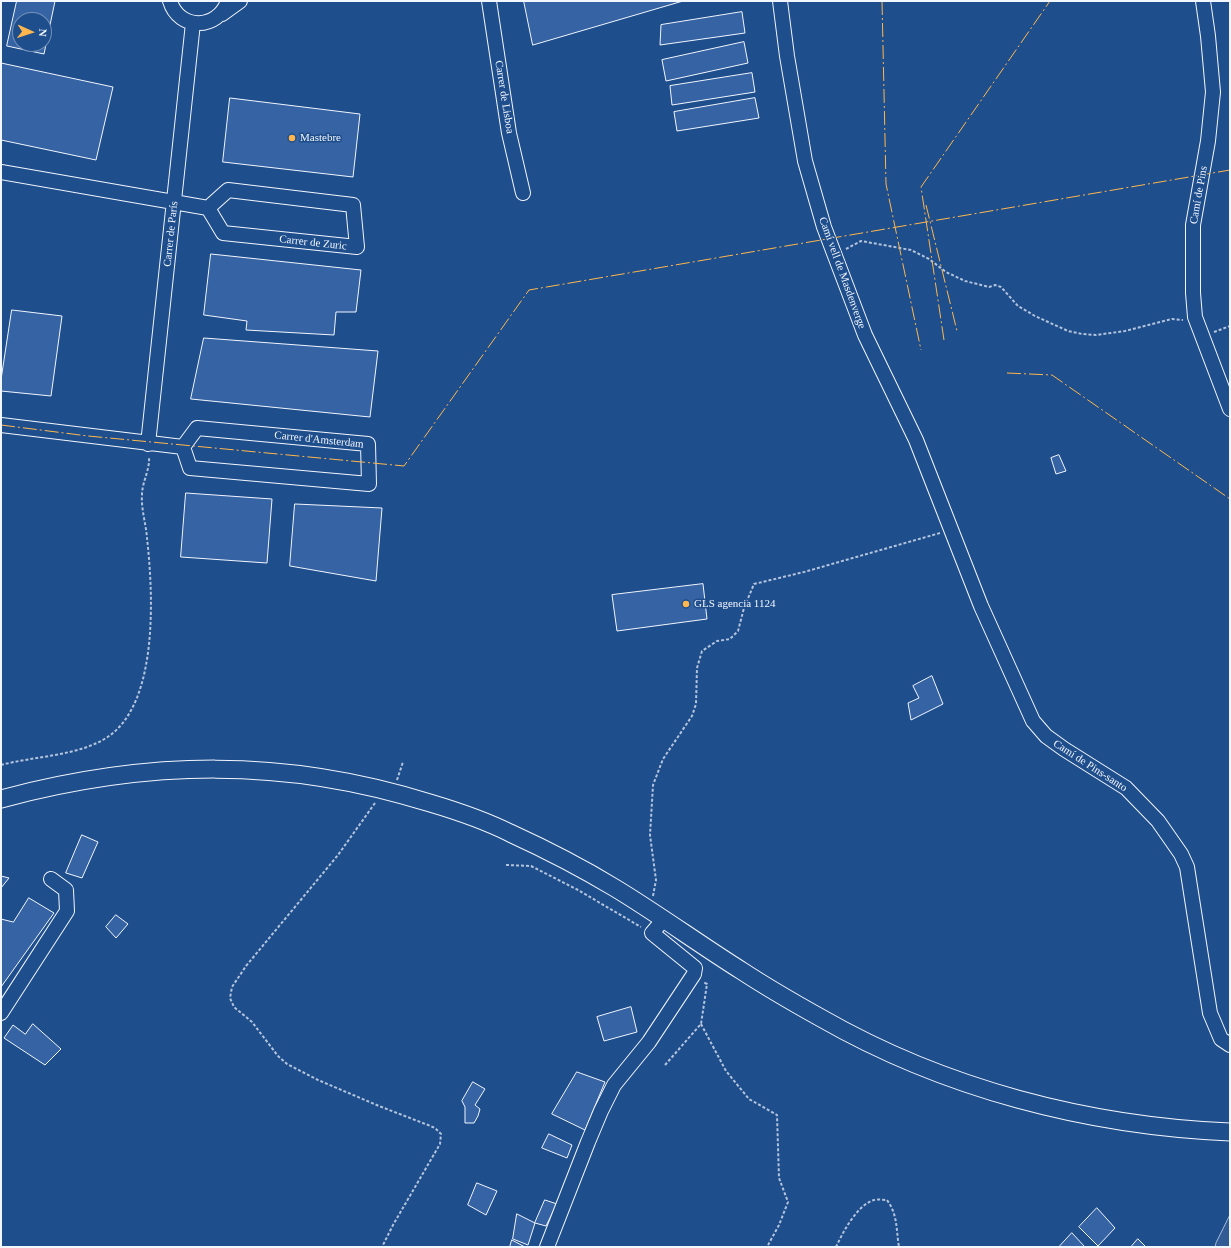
<!DOCTYPE html>
<meta charset="utf-8">
<style>
body{margin:0}
#map{position:relative;width:1231px;height:1248px;overflow:hidden;background:#1f4e8c;font-family:"Times New Roman",serif}
canvas{display:block}
.frame{position:absolute;inset:0;border:2px solid #f2f6ff;pointer-events:none}
.north{position:absolute;left:12px;top:12px;width:40px;height:40px;box-sizing:border-box;background:#1f4e8c;border:1px solid #7391ba;border-radius:50%;rotate:93deg;font-size:11px;font-weight:700;line-height:16px;text-align:center;color:#f2f6ff}
.north::after{content:'';display:block;margin:auto;width:14px;height:18px;background:#ffb74d;clip-path:polygon(50% 0,100% 100%,50% 72%,0 100%)}
</style>
<div id="map">
<canvas width="1231" height="1248"></canvas>
<div class="frame"></div>
<div class="north">N</div>
</div>
<script>
const c = document.querySelector('canvas').getContext('2d');
c.lineJoin = 'round';
function fillPath(path, color) {
  c.fillStyle = color;
  c.fill(path, 'evenodd');
}
function trace(path, color, width, dash) {
  c.strokeStyle = color;
  c.lineWidth = width;
  c.lineCap = dash ? 'butt' : 'round';
  c.setLineDash(dash || []);
  c.stroke(path);
}
function drawText(font, color, halo, rows, align = 'center') {
  c.font = font + ' "Times New Roman",serif';
  c.lineWidth = 3;
  c.setLineDash([]);
  c.textBaseline = 'middle';
  c.strokeStyle = halo;
  c.fillStyle = color;
  for (const [text, x, y, turn = 0] of rows) {
    c.save();
    c.translate(x, y);
    c.rotate((+turn || 0) * Math.PI / 180);
    c.textAlign = isNaN(turn) ? turn : align;
    if (halo) c.strokeText(text, 0, 0);
    c.fillText(text, 0, 0);
    c.restore();
  }
}
const built = new Path2D(`
 M 1230,1215 L 1230,1247 L 1215,1247 L 1216,1243 Z`);
fillPath(built, '#305b95');
trace(built, '#a8bbd7', 1);
const building = new Path2D(`
 M 17,1 L 55,1 L 44,54 L 7,46 ZM 20,20 L 44,20 L 44,44 L 20,44 Z
 M 524,1 L 683,1 L 533,45 Z
 M 742,12 L 745,33 L 660,45 L 661,25 Z
 M 744,42 L 748,63 L 666,81 L 662,60 Z
 M 1,63 L 113,87 L 96,160 L 1,140 Z
 M 752,73 L 755,92 L 672,105 L 670,86 Z
 M 230,98 L 360,114 L 353,177 L 223,162 Z
 M 755,98 L 759,118 L 677,131 L 674,112 Z
 M 211,254 L 361,270 L 356,312 L 336,312 L 334,335 L 246,330 L 247,321 L 204,315 Z
 M 12,310 L 62,316 L 51,396 L 1,391 L 1,380 Z
 M 204,338 L 378,351 L 370,417 L 191,399 Z
 M 1059,455 L 1066,471 L 1056,474 L 1051,458 Z
 M 186,493 L 272,499 L 267,563 L 181,557 Z
 M 295,504 L 382,508 L 376,581 L 290,566 Z
 M 703,584 L 707,619 L 617,631 L 612,595 Z
 M 932,676 L 943,704 L 911,720 L 908,703 L 919,698 L 913,686 Z
 M 82,835 L 98,842 L 82,878 L 66,873 Z
 M 1,876 L 9,878 L 1,888 Z
 M 29,898 L 54,913 L 1,987 L 1,919 L 13,922 Z
 M 116,915 L 128,924 L 116,938 L 106,927 Z
 M 631,1007 L 637,1032 L 604,1041 L 597,1017 Z
 M 33,1024 L 61,1049 L 45,1065 L 4,1038 L 13,1025 L 25,1034 Z
 M 577,1072 L 605,1082 L 585,1130 L 552,1114 Z
 M 473,1082 L 485,1089 L 475,1105 L 480,1109 L 478,1116 L 474,1123 L 465,1123 L 465,1107 L 462,1101 Z
 M 549,1134 L 572,1145 L 567,1158 L 542,1148 Z
 M 477,1183 L 497,1191 L 486,1215 L 468,1205 Z
 M 545,1200 L 557,1204 L 546,1226 L 535,1223 Z
 M 1097,1208 L 1115,1228 L 1098,1246 L 1079,1227 Z
 M 517,1214 L 535,1223 L 528,1245 L 513,1239 Z
 M 1072,1233 L 1085,1247 L 1059,1247 Z
 M 1138,1239 L 1146,1247 L 1131,1247 Z
 M 512,1240 L 525,1247 L 510,1247 Z`);
fillPath(building, '#3563a3');
trace(building, '#f2f6ff', 1);
const minor = new Path2D(`
 M 170,1 C 179,31 218,30 228,1
 M 489,1 L 509,133 L 523,193
 M 780,1 L 787,56 L 805,161 L 824,227 L 865,335 L 916,440 L 981,606 L 1033,721 L 1046,736 L 1064,749 L 1126,788 L 1158,821 L 1181,854 L 1187,867 L 1192,899 L 1210,1013 L 1221,1039 L 1230,1045
 M 1203,1 L 1208,36 L 1213,92 L 1208,141 L 1193,225 L 1193,293 L 1195,317 L 1230,409
 M 222,14 L 240,1
 M 1,172 L 208,208
 M 228,190 L 353,205 L 357,247 L 223,233 L 208,208 Z
 M 1,425 L 183,447
 M 197,428 L 368,444 L 369,484 L 190,468 L 183,447 Z
 M 148,444 L 193,23
 M 1,1013 L 67,911 L 66,890 L 51,879
 M 547,1247 L 588,1142 L 601,1111 L 614,1085 L 649,1042 L 694,974 L 695,968 L 652,933 L 664,919`);
const major = new Path2D(`
 M 1,799 C 147,760 284,757 430,803 C 457,811 484,820 510,833 C 545,849 582,868 615,888 C 658,914 699,944 742,971 C 768,988 794,1003 821,1018 C 945,1089 1088,1126 1230,1132`);
trace(minor, '#f2f6ff', 16);
trace(major, '#f2f6ff', 19);
trace(new Path2D(`
 M 846,249 L 861,241 L 911,250 L 929,259 L 946,272 L 965,281 L 989,287 L 995,285 L 1001,287 L 1018,306 L 1035,316 L 1068,331 L 1082,334 L 1096,335 L 1125,331 L 1172,319 L 1183,320
 M 1214,332 L 1230,326
 M 1,765 C 34,756 81,756 109,736 C 159,701 153,592 147,538 C 146,524 141,509 142,495 C 142,482 150,470 149,457
 M 397,780 L 403,762
 M 375,803 L 338,855 L 246,966 L 232,987 L 230,998 L 234,1007 L 252,1022 L 278,1056 L 287,1064 L 318,1080 L 379,1106 L 428,1125 L 435,1128 L 441,1134 L 440,1144 L 393,1225 L 382,1247
 M 506,865 L 531,866 L 578,890 L 641,927
 M 653,896 L 656,880 L 650,835 L 653,785 L 663,759 L 692,716 L 696,704 L 697,668 L 702,651 L 717,641 L 730,639 L 738,631 L 744,608 L 754,584 L 804,572 L 940,533
 M 701,1024 L 726,1071 L 749,1099 L 777,1115 L 779,1178 L 788,1202 L 779,1225 L 767,1247
 M 665,1065 L 701,1024 L 707,984 L 703,982
 M 836,1247 C 843,1232 857,1205 874,1200 C 877,1199 883,1200 887,1200 C 898,1215 896,1230 899,1247`), '#b3c4dc', 2, [3, 2]);
trace(minor, '#1f4e8c', 14);
trace(major, '#1f4e8c', 17);
trace(new Path2D(`
 M 882,1 L 886,184 L 921,350
 M 926,205 L 957,331
 M 944,340 L 921,187 L 1050,1
 M 1007,373 L 1052,375 L 1230,499
 M 1,425 L 88,436 L 404,466 L 529,290 L 1230,170`), '#ffb74d', 1, [14, 3, 2, 3]);
for (const [x, y, r, color] of [
 [292,138,4,"#ffb74d"],
 [686,604,4,"#ffb74d"]
]) {
  const dot = new Path2D();
  dot.arc(x, y, r, 0, 2 * Math.PI);
  c.fillStyle = color;
  c.fill(dot);
  trace(dot, '#1f4e8c', 1.5);
}
drawText('11px', '#f2f6ff', '#1f4e8c', [
 ["Carrer de Lisboa",504,97,81],
 ["Camí de Pins",1199,195,-80],
 ["Carrer de París",171,234,-84],
 ["Carrer de Zuric",313,243,6],
 ["Camí vell de Masdenverge",842,273,70],
 ["Carrer d'Amsterdam",319,440,6],
 ["Camí de Pins-santo",1090,766,33]
]);
drawText('11px', '#f2f6ff', '#1f4e8c', [
 ["Mastebre",300,138],
 ["GLS agencia 1124",694,604]
], 'left');
</script>
